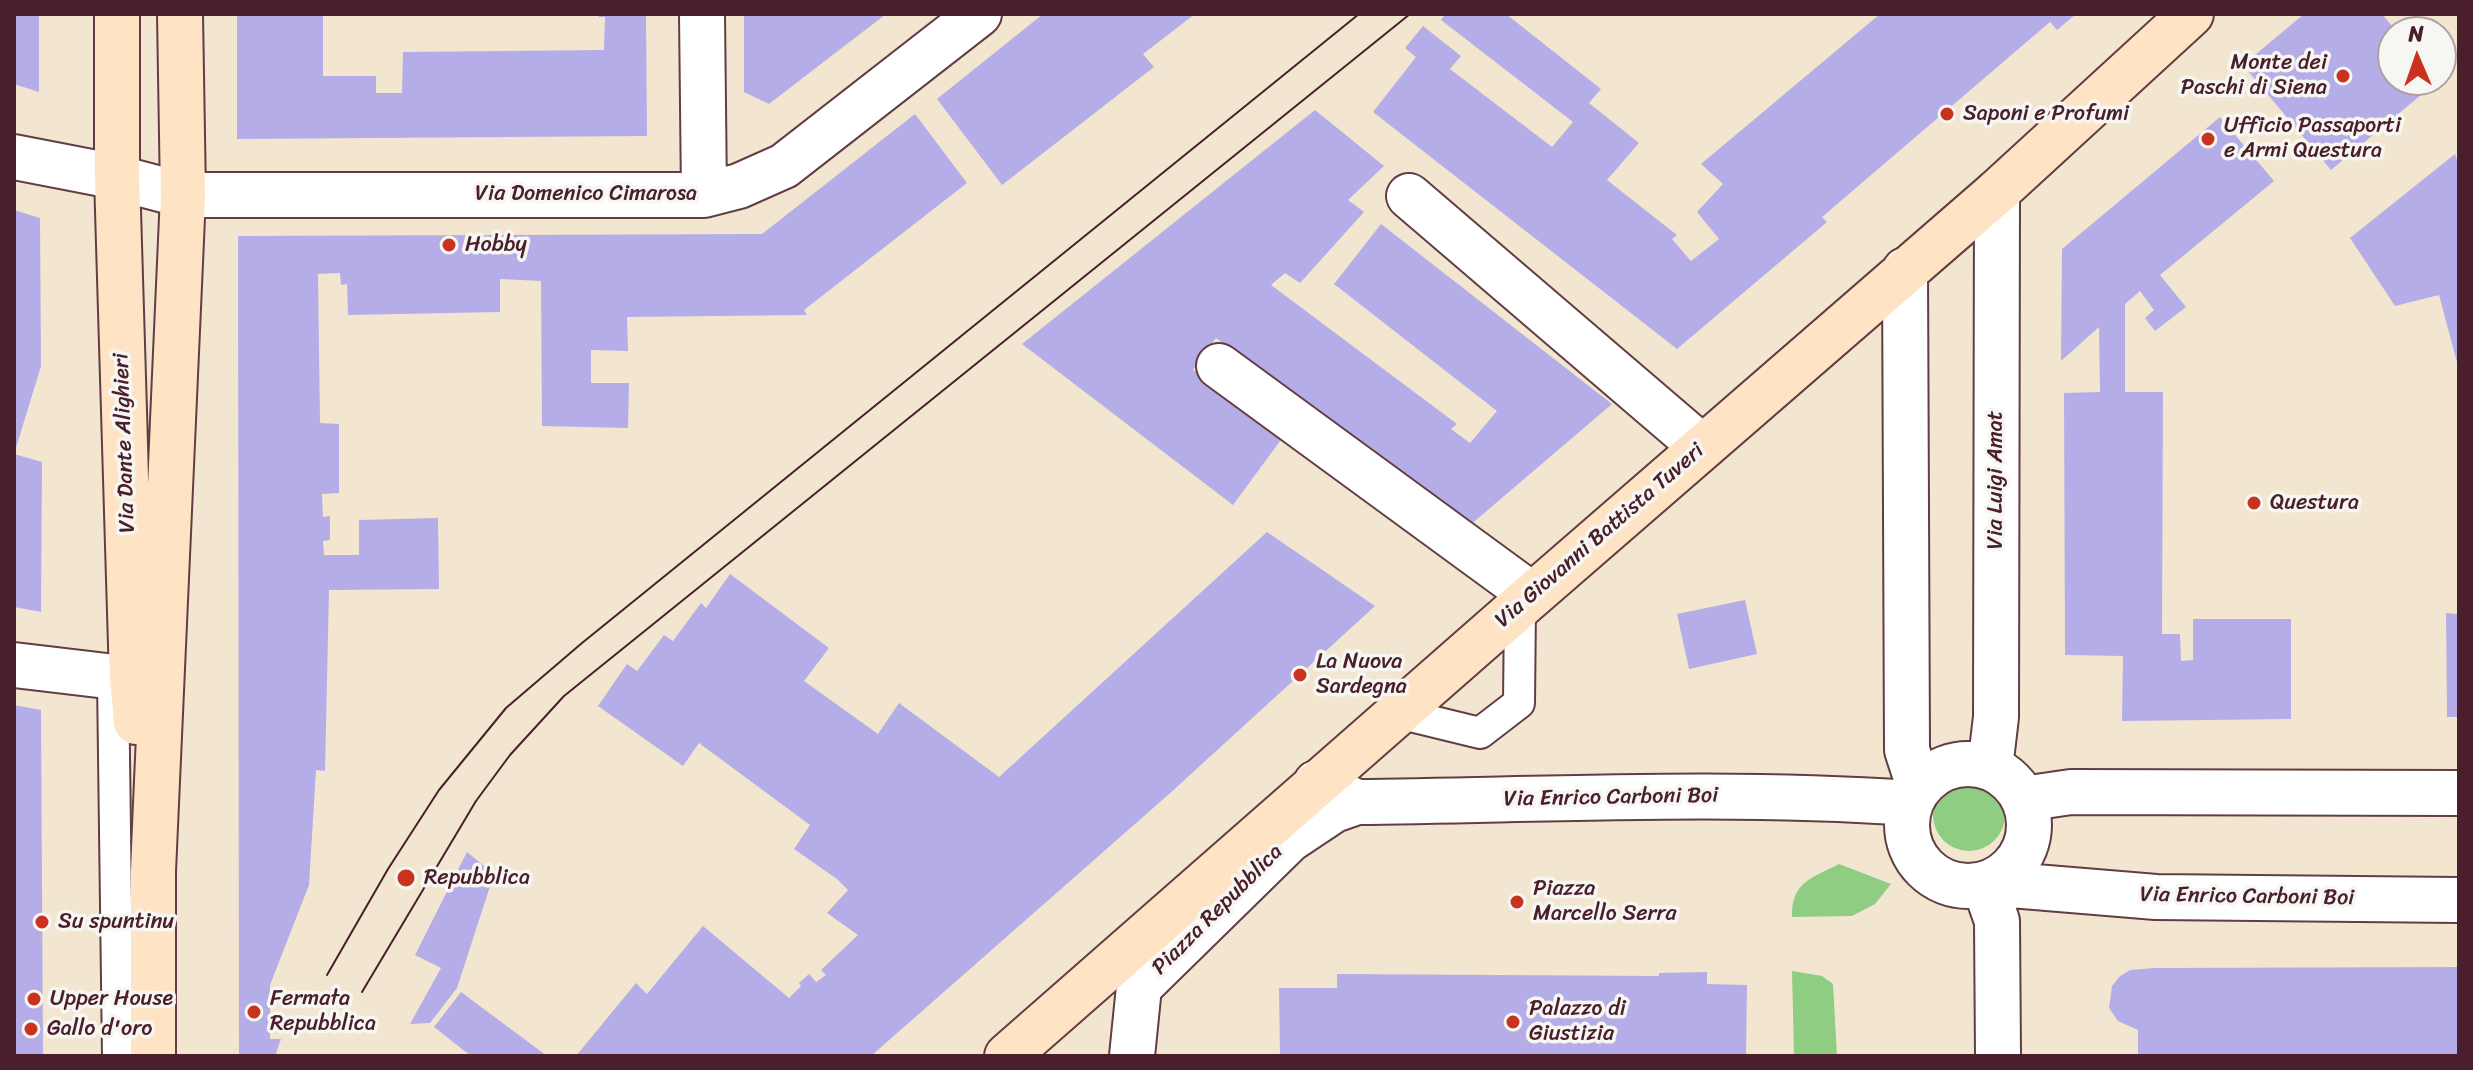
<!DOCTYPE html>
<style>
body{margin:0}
#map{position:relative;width:2473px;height:1070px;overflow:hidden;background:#f3e6d0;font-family:Sriracha,sans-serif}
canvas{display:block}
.frame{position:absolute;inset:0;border:16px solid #4a1f2b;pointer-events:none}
.north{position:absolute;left:2377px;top:16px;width:80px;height:80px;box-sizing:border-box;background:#f6f6f2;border:2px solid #b1a0a2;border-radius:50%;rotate:358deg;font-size:22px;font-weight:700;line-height:32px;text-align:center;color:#4a1f2b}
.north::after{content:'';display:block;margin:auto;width:28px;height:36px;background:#c8321e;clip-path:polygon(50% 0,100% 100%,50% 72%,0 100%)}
</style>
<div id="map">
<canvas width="2473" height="1070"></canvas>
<div class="frame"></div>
<div class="north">N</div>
</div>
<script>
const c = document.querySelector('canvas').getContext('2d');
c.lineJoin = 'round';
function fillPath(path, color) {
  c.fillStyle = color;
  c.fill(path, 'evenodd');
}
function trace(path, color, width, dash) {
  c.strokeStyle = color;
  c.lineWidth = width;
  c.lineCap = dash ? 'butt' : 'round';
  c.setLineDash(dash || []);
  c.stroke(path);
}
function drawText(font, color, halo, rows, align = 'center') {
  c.font = font + ' Sriracha,sans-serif';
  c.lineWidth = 7;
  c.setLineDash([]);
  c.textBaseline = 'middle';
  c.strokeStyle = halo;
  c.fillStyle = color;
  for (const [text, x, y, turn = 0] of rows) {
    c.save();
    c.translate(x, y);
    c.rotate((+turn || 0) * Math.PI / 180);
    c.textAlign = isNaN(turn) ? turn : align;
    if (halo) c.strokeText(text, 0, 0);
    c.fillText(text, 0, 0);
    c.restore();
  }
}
fillPath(new Path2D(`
 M1933 815a36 36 0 1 1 72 0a36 36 0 1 1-72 0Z
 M 1839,864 L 1891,884 L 1875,904 L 1852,916 L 1792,917 C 1791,882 1812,878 1839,864 Z
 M 1792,971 L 1822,976 L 1833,984 L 1837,1056 L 1794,1056 Z`), '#8fcd82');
fillPath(new Path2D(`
 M 14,14 L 39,14 L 39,92 L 14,84 Z
 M 237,14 L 323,14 L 323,76 L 376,76 L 376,93 L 402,93 L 403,52 L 604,50 L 605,17 L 599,17 L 599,14 L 646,14 L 647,136 L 237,139 Z
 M 744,14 L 886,14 L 769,104 L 744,92 Z
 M 1043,14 L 1195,14 L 1143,54 L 1154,67 L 1002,185 L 937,99 Z
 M 1445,14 L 1506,14 L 1601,89 L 1589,103 L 1639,143 L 1607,180 L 1677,235 L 1672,239 L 1691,261 L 1719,239 L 1697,212 L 1723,184 L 1701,164 L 1880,14 L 2076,14 L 2057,30 L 2050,22 L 1822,217 L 1827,222 L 1677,349 L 1373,112 L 1416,57 L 1405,48 L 1423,26 L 1461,56 L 1450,69 L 1552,147 L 1573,122 L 1441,20 Z
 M 2304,14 L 2382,14 L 2397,32 L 2393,32 L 2393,80 L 2439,80 L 2331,170 L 2243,65 Z
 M 1315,110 L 1384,166 L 1348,200 L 1364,212 L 1300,283 L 1285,273 L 1271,285 L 1457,424 L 1451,429 L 1470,443 L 1497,411 L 1334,284 L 1381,224 L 1612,404 L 1469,526 L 1216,338 L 1193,370 L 1283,437 L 1233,505 L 1022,344 Z
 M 915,114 L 967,183 L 804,310 L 807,315 L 627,317 L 628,351 L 591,350 L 591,383 L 629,383 L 628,428 L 542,426 L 541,281 L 500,279 L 500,312 L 348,315 L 347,284 L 341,285 L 340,273 L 318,274 L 320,423 L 339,424 L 339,493 L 322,494 L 323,517 L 330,516 L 330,540 L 323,541 L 324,555 L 359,555 L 359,520 L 438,518 L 439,589 L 329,590 L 325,771 L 316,770 L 309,885 L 270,985 L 270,1039 L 281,1039 L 275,1056 L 239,1056 L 238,236 L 762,234 Z
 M 2220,117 L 2274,181 L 2160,275 L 2186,307 L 2155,331 L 2145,318 L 2154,310 L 2140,291 L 2125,304 L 2125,392 L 2163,392 L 2162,634 L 2180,634 L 2181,661 L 2193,660 L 2193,619 L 2291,619 L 2291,719 L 2122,721 L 2123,656 L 2065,655 L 2064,393 L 2100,392 L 2099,327 L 2061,361 L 2062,249 Z
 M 2455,154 L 2459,167 L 2458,366 L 2439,295 L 2395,306 L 2350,238 Z
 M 14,210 L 40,218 L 41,366 L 15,451 Z
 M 14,454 L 42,462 L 41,612 L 14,607 Z
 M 1267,532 L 1375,606 L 1168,795 L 871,1056 L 576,1056 L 636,983 L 647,994 L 703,926 L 789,998 L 801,986 L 799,983 L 809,974 L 816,982 L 826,975 L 821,970 L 858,935 L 827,913 L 848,890 L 837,879 L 794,849 L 810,825 L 699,743 L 683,766 L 598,706 L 627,664 L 637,671 L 664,635 L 673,641 L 701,603 L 706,608 L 730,574 L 829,648 L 804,681 L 878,734 L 899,703 L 999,777 Z
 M 1745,600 L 1757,654 L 1689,669 L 1677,614 Z
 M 2446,613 L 2459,614 L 2459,717 L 2447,717 Z
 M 14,705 L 41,710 L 43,1056 L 14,1056 Z
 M 467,852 L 494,874 L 457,988 L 430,1023 L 410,1024 L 441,968 L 415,955 Z
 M 2459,967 L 2459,1056 L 2138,1056 L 2138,1030 L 2118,1021 L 2109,1008 L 2112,986 L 2120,976 L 2130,970 L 2154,968 Z
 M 1707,972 L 1707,984 L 1747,985 L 1746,1056 L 1280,1056 L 1279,988 L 1337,988 L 1337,974 L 1659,976 L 1659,973 Z
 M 461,992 L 547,1056 L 471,1056 L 434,1027 Z`), '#b5ade7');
const lane = new Path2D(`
 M 113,680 L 118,1056
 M 1398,713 L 1480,733 L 1519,703 L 1520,606`);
const street = new Path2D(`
 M 702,14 L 704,195
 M 14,157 L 107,175 L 183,195 L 704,195 L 739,186 L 784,166 L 979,14
 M 1409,196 L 1702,447
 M 1905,270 L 1907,750 L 1919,787
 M 1219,366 L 1532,595
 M 14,665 L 132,679
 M1907 825a61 61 0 1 1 122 0a61 61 0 1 1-122 0Z
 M 1990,768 L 1996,717 L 1997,192
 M 1316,783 L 1357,802 C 1541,800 1726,790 1910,803
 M 2023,799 L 2071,792 L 2459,793
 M 1987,883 L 2156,897 L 2459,900
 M 1984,884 L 1997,921 L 1998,1056
 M 1132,1056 L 1139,987 L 1289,840 L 1334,810 L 1357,802`);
const secondary = new Path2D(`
 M 117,14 L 117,177 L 132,679 L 136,722
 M 153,1056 L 153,871 L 183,195 L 180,14
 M 1007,1056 L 1520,606 L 1997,192 L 2191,14`);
trace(lane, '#633d44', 34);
trace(street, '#633d44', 48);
trace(secondary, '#633d44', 48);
trace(lane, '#fff', 30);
trace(street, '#fff', 44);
trace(secondary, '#fee4c5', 44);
trace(new Path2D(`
 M 327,975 L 388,869 L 439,790 L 506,708 L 582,643 L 1359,14
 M 362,992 L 476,801 L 510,755 L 564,696 L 1410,14`), '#4a1f2b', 2);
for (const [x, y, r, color] of [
 [2343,76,8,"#c8321e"],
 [1947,114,8,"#c8321e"],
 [2208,139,8,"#c8321e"],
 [449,245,8,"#c8321e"],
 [2254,503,8,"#c8321e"],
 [1300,675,8,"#c8321e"],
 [406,878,10,"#c8321e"],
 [1517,902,8,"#c8321e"],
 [42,922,8,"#c8321e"],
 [34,999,8,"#c8321e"],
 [254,1012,8,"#c8321e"],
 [1513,1022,8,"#c8321e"],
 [31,1029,8,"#c8321e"]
]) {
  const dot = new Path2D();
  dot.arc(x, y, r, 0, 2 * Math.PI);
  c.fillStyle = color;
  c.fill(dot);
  trace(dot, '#f6f6f2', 3);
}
drawText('22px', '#4a1f2b', '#f6f6f2', [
 ["Monte dei",2327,63,"right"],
 ["Paschi di Siena",2327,88,"right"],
 ["Saponi e Profumi",1963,114],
 ["Ufficio Passaporti",2224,126],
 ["e Armi Questura",2224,151],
 ["Hobby",465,245],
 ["Questura",2270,503],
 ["La Nuova",1316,662],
 ["Sardegna",1316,687],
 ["Repubblica",424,878],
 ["Piazza",1533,889],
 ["Marcello Serra",1533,914],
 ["Su spuntinu",58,922],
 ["Upper House",50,999],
 ["Fermata",270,999],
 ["Repubblica",270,1024],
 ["Palazzo di",1529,1009],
 ["Giustizia",1529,1034],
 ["Gallo d'oro",47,1029]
], 'left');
drawText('22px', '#4a1f2b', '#f6f6f2', [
 ["Via Domenico Cimarosa",586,194],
 ["Via Dante Alighieri",125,443,-92],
 ["Via Luigi Amat",1996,480,-90],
 ["Via Giovanni Battista Tuveri",1600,536,-41],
 ["Via Enrico Carboni Boi",1611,798,-1],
 ["Via Enrico Carboni Boi",2247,897,1],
 ["Piazza Repubblica",1218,910,-45]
]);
</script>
